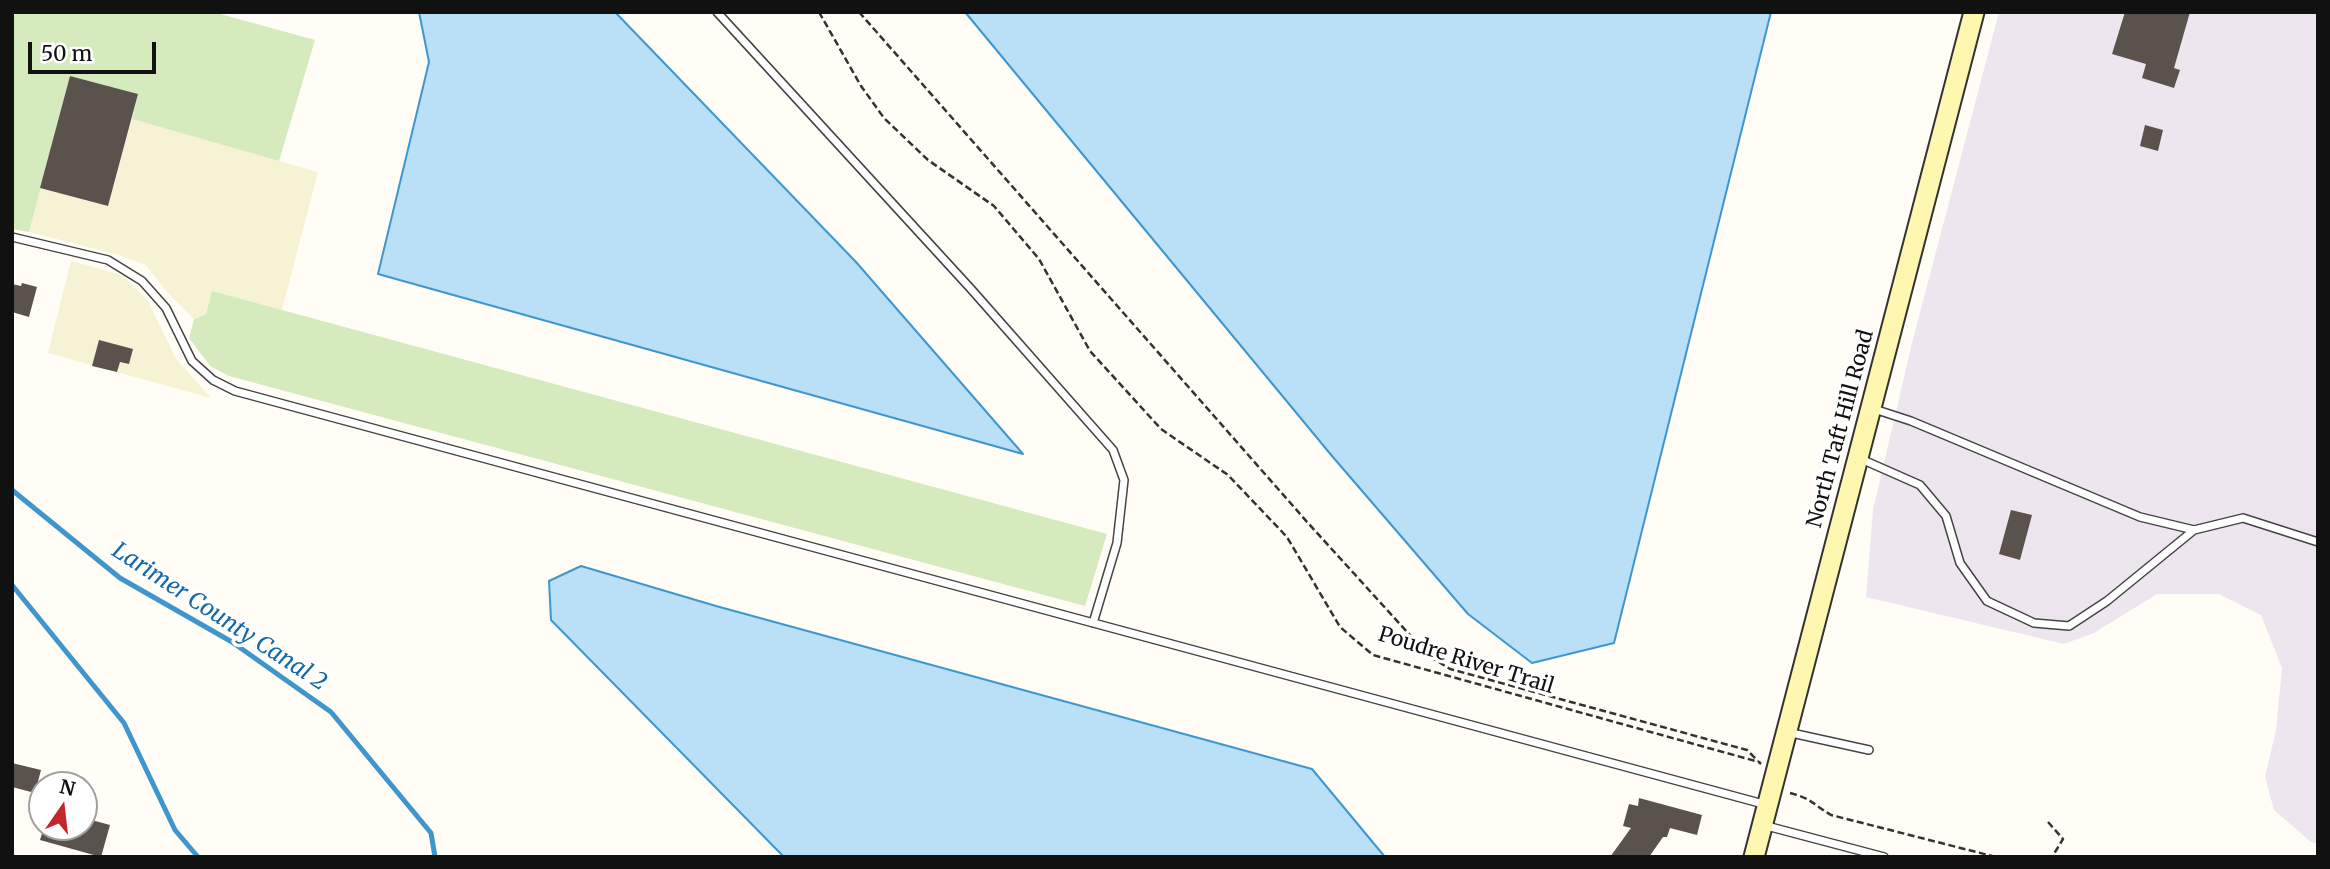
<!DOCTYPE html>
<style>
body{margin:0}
#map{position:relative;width:2330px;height:869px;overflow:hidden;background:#fffdf5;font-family:Merriweather,serif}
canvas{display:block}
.frame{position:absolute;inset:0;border:14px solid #111;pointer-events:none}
.north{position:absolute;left:28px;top:771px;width:70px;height:70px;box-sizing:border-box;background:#fff;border:2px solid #a0a0a0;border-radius:50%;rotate:14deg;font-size:19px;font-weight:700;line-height:28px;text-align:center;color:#111}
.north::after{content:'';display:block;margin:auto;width:24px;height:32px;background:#c4262e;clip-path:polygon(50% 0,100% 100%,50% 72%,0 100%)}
.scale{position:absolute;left:28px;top:42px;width:128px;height:32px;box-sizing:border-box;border:4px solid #111;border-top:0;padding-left:9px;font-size:21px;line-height:24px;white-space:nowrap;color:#111;-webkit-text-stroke:5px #fff;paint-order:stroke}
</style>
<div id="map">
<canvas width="2330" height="869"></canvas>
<div class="frame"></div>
<div class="north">N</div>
<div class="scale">50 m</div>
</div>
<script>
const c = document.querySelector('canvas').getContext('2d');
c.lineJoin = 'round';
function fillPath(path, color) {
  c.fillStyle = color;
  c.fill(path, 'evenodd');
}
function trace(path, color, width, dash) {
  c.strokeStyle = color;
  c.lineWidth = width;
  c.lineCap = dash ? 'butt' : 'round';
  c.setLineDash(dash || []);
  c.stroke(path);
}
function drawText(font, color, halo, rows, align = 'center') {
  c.font = font + ' Merriweather,serif';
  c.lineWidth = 7;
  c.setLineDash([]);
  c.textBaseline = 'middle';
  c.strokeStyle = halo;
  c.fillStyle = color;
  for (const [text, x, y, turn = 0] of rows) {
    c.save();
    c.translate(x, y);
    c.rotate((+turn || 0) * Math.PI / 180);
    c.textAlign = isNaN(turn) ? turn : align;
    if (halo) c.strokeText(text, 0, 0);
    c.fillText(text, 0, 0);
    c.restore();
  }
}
fillPath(new Path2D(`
 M 1999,12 L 2318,12 L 2318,844 L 2311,842 L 2274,810 L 2265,777 L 2276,730 L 2282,668 L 2261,615 L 2219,594 L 2157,594 L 2094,633 L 2064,644 L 1866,597 L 1873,510 L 1912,343 Z`), '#eee6ef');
fillPath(new Path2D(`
 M 132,119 L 318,172 L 282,310 L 212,292 L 206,314 L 194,319 L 167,292 L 146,265 L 119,255 L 29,232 L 40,188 L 108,206 Z
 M 71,261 L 122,275 L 148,301 L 176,359 L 211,398 L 48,353 Z`), '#f6f3d4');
fillPath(new Path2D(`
 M 12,12 L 213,12 L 315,40 L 279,161 L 132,119 L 138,94 L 70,76 L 29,232 L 12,229 Z
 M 212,291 L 1107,534 L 1085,606 L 229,376 L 210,366 L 189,338 L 194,319 L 206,314 Z`), '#d5ebbd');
const water = new Path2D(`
 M 419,12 L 615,12 L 856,262 L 1023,454 L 378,274 L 429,62 Z
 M 965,12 L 1771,12 L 1614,643 L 1532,663 L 1468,614 L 1332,456 Z
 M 581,566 L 716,606 L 1312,769 L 1385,857 L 784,857 L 551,620 L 549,581 Z`);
fillPath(water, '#b9e0f7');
trace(water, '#3f96cf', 2);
trace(new Path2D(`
 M 12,490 L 120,578 L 232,642 L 331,712 L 431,833 L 435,857
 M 12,585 L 124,723 L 175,830 L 198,857`), '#3f96cf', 5);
fillPath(new Path2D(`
 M 2125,12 L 2190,12 L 2174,68 L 2180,70 L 2174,88 L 2142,78 L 2146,64 L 2112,54 Z
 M 70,76 L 138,94 L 108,206 L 40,188 Z
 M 2145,125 L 2163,130 L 2158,151 L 2140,146 Z
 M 22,283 L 37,287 L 29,317 L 12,312 L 12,284 L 21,286 Z
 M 99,340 L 133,349 L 129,364 L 120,362 L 117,372 L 92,366 Z
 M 2011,510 L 2032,515 L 2020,560 L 1999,554 Z
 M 12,763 L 41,770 L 35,793 L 12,787 Z
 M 1639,798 L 1702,815 L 1697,835 L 1670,828 L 1667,837 L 1663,837 L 1649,857 L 1610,857 L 1631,828 L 1623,826 L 1629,804 L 1638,806 Z
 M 84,818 L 110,825 L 101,857 L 40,840 L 44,827 L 84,827 Z`), '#5a524d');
const service = new Path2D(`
 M 717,12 L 971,289 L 1113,450 L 1124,480 L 1117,543 L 1093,623
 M 12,237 L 108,260 L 142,281 L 166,308 L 192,361 L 213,380 L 235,391 L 1767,805
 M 1874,409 L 1911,421 L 2140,517 L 2194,530 L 2243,518 L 2318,542
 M 1861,459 L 1920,485 L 1946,516 L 1960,563 L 1987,601 L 2034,623 L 2069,626 L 2107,601 L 2194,530
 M 1787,732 L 1869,750
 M 1763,825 L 1884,857`);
const secondary = new Path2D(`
 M 1754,857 L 1974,12`);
trace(service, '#444', 10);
trace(secondary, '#333', 23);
trace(new Path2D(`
 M 819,12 L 861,86 L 884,118 L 928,160 L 994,206 L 1039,259 L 1090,351 L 1161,429 L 1228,475 L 1287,537 L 1340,627 L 1373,655 L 1759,762 L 1761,764
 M 859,12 L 1308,523 L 1429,656 L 1450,669 L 1747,750 L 1758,761
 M 1790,793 C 1811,798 1814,805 1831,815 L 1996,857
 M 2048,822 L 2063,839 L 2052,857`), '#333', 2.5, [7, 3.5]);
trace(service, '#fff', 7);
trace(secondary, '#fff6b0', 19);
drawText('21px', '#111', '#fff', [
 ["North Taft Hill Road",1841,429,-75],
 ["Poudre River Trail",1466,661,17]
]);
drawText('italic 23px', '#1768a6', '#fff', [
 ["Larimer County Canal 2",219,617,33]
]);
</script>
